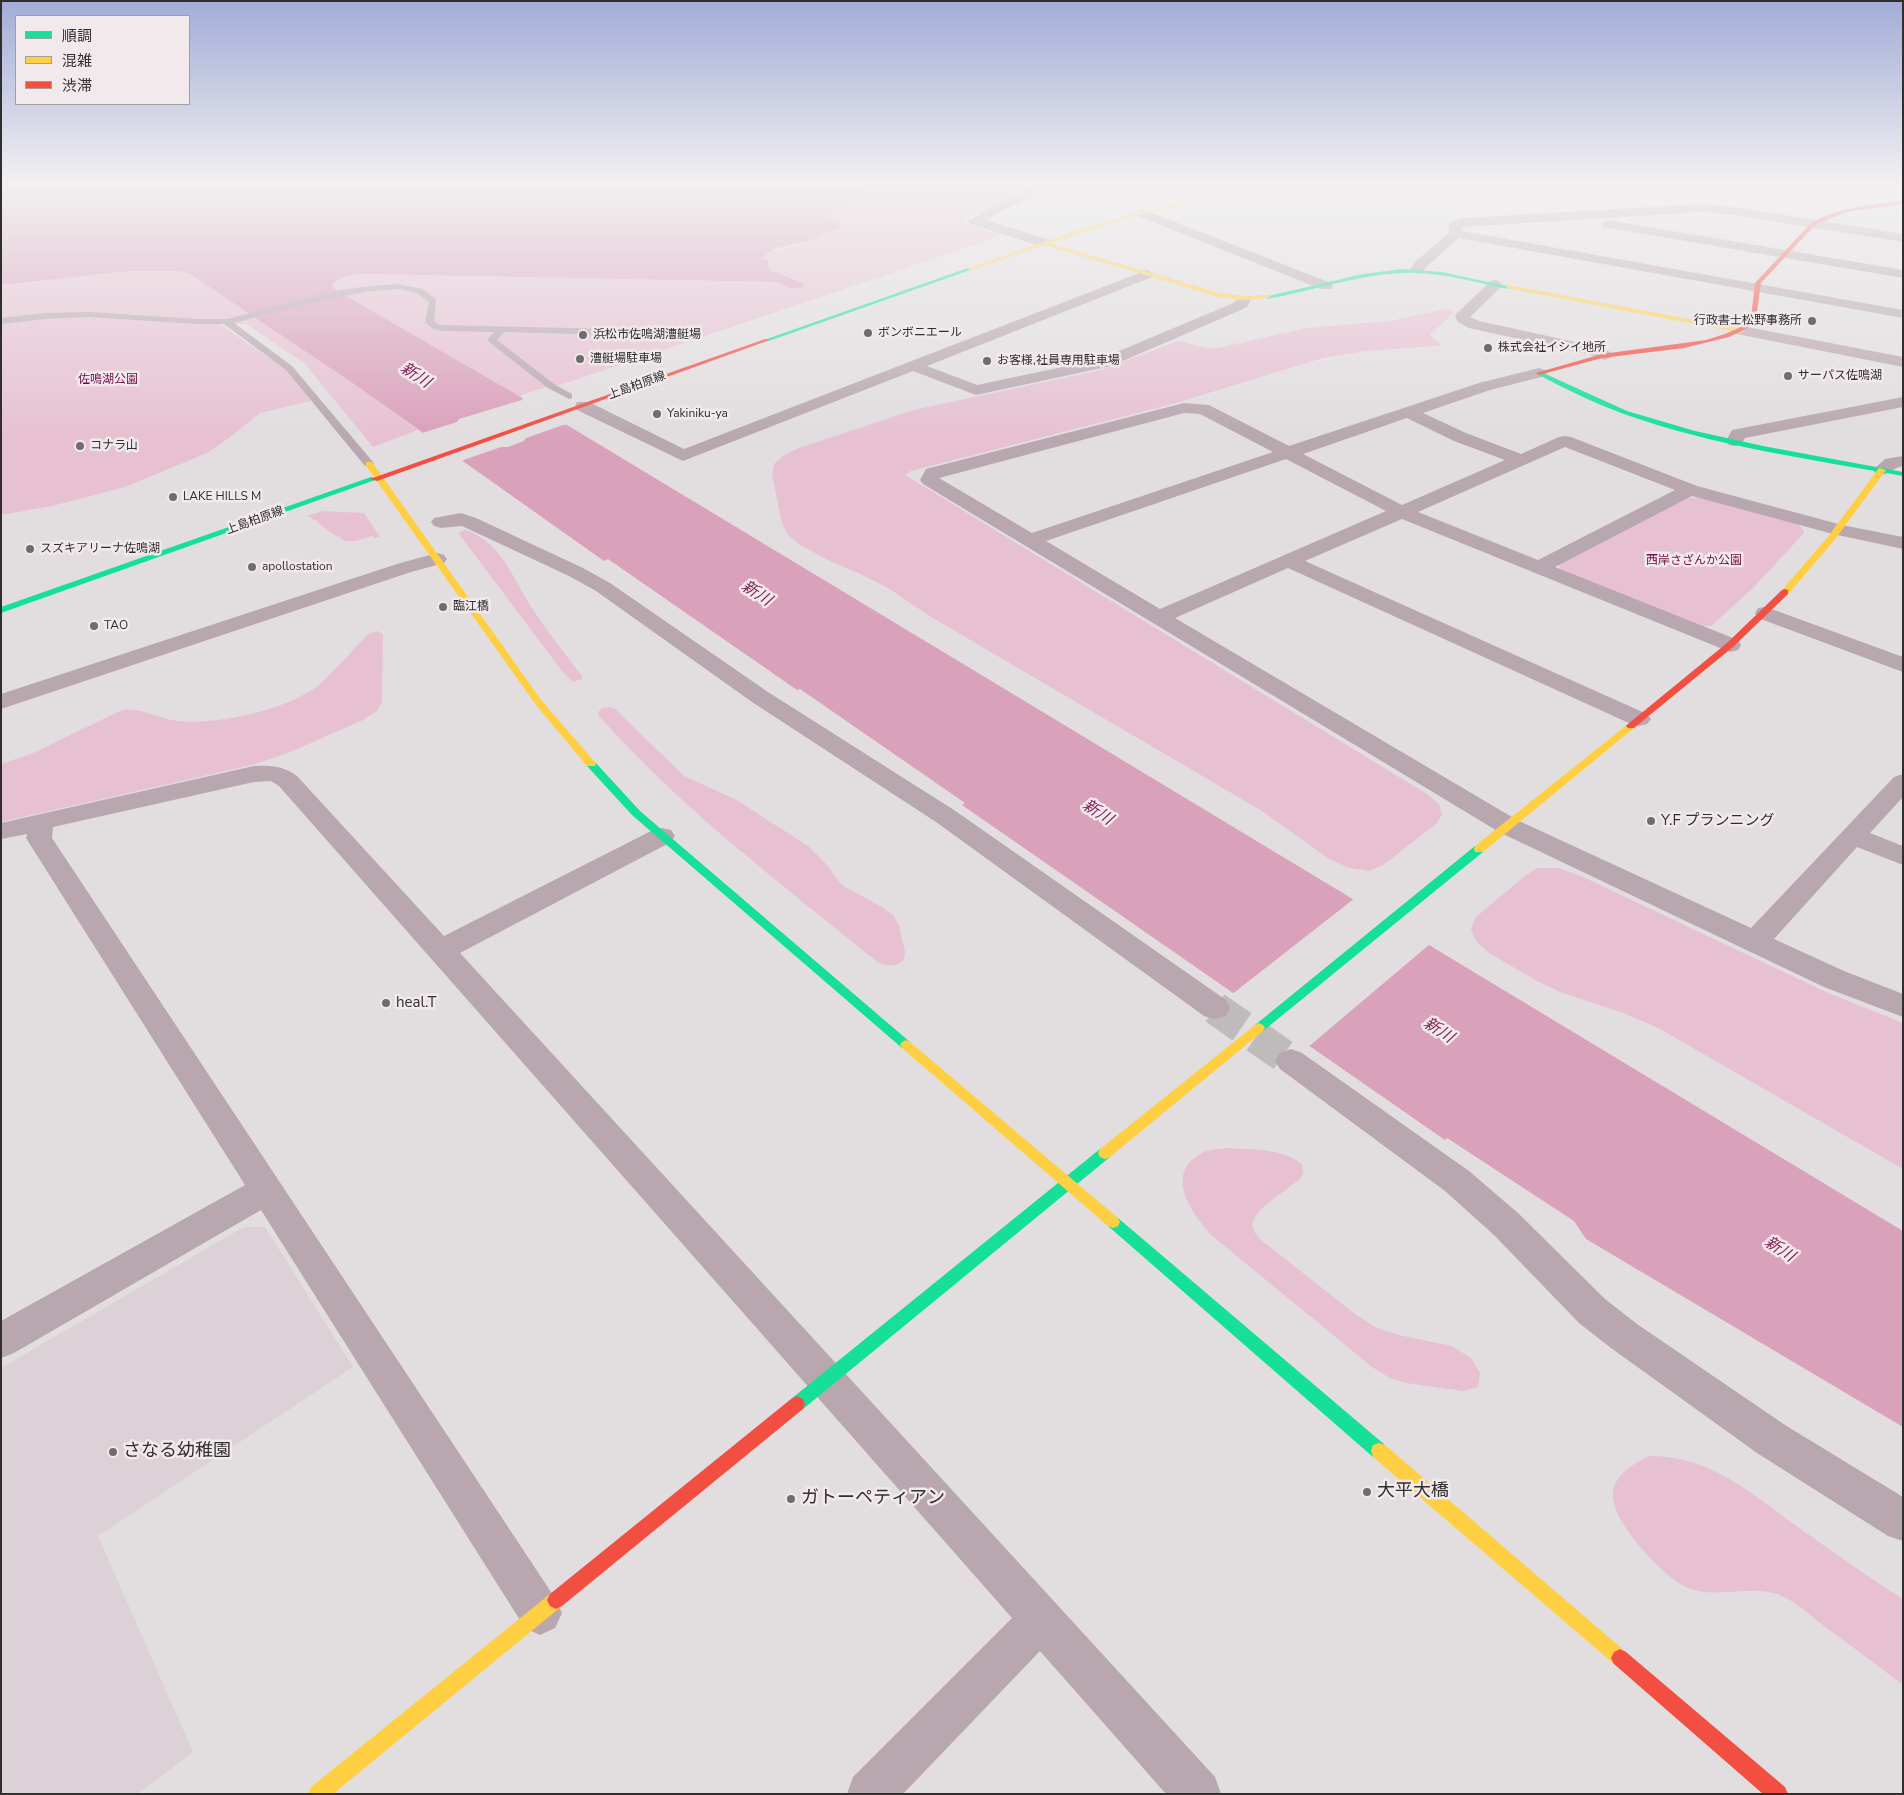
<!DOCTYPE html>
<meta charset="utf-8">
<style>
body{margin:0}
#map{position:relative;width:1904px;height:1795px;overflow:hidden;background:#e2dee0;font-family:"Nunito Sans","Noto Sans JP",sans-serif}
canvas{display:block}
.frame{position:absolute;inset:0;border:2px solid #312e2f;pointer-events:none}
.legend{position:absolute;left:15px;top:15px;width:175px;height:90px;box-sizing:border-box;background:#f1e9ec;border:1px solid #a49ea0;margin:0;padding:6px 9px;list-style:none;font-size:15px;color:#312e2f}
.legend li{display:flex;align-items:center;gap:10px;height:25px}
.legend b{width:25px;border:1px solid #a49ea0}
</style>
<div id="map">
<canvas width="1904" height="1795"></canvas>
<div class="frame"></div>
<ul class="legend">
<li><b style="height:6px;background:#16e098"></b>順調</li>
<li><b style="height:6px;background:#ffcf43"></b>混雑</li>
<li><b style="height:6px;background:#f24e42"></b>渋滞</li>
</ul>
</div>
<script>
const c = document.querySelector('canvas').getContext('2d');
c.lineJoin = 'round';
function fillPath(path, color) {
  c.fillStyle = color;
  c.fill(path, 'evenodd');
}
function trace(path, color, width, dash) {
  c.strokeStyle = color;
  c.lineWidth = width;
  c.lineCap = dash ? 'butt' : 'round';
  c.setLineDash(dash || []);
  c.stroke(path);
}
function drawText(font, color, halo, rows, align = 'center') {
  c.font = font + ' "Nunito Sans","Noto Sans JP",sans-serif';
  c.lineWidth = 5;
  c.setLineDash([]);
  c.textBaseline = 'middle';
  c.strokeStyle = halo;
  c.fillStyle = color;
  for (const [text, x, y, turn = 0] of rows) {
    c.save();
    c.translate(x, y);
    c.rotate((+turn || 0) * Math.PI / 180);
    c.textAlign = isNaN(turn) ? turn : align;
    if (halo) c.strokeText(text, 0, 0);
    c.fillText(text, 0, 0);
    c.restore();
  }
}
fillPath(new Path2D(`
 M 244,1227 L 265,1227 L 353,1367 L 98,1536 L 193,1752 L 138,1794 L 1,1794 L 1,1368 Z`), '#dcd1d6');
fillPath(new Path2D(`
 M 869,185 L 1039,185 L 1022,191 L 961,222 L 998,234 L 998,237 L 563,384 L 540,389 L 519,396 L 336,290 L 332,286 C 338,275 355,275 366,274 L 779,282 L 788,288 L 804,284 L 770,270 L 762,259 L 772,250 L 776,251 L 817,238 L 843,226 L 830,219 L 829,216 L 833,209 L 870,191 Z
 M 153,270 L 178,271 L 190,274 L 354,384 L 418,430 L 373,447 L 304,363 L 246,324 L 220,324 L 288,371 L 311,401 L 260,413 L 229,438 L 207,453 L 125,487 L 52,506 L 1,515 L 1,285 L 130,271 Z
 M 1445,309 L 1450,309 L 1454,312 L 1431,334 L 1430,336 L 1442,345 L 1437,346 L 1366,351 L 1323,358 L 1176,403 L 911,471 L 905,475 L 1427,794 L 1439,804 L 1442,815 L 1436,824 L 1383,865 L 1369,871 L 1349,868 L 1329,859 L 1262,811 L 931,617 L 888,588 L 858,573 L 830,561 L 800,545 L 788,535 L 782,524 L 772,475 L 774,464 L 783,456 L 799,448 L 913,410 L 1100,370 L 1178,341 L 1208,348 L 1218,348 L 1307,328 L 1390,321 Z
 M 1686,498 L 1704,498 L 1796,523 L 1804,530 L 1804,533 L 1753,588 L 1711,626 L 1693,626 L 1562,573 L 1558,564 Z
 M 323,511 L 364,513 L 380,537 L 374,538 L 372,536 C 362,539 349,545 340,538 L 341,537 L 336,536 L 318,523 L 319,522 L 307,516 Z
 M 466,530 C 503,543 514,582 534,611 C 549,634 566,655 582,676 L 582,679 L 573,682 L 562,671 L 459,534 L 462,531 Z
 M 377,631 L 383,634 L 382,702 L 377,711 L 363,720 L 288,753 L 252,765 L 1,822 L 1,764 L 31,754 L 122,710 C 142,707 158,719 178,721 C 217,725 289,710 320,684 C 337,669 352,650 368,634 Z
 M 610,707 L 615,709 L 684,776 L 735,799 L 808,846 L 825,863 L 842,885 L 882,907 L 894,916 L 899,926 L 905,952 L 904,960 C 895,967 888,967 877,962 C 782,884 681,809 599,716 L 598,712 L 603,708 Z
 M 1538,868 L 1558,868 L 1581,876 L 1828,993 L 1903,1023 L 1903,1169 L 1660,1029 L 1626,1014 L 1560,992 L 1537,981 L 1489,953 L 1476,941 L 1471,929 L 1476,917 L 1526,875 Z
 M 1227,1148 C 1252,1150 1282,1148 1302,1164 L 1303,1173 L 1299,1180 C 1288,1189 1247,1213 1253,1229 C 1254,1232 1258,1236 1260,1239 L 1355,1314 L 1377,1328 L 1399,1335 L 1452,1346 L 1471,1358 L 1480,1373 L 1478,1387 L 1463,1391 L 1406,1383 L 1390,1378 L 1372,1367 L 1211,1235 C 1190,1211 1163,1172 1204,1152 C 1211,1149 1220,1149 1227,1148 Z
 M 1649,1456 C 1708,1455 1750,1492 1795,1525 C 1831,1550 1866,1576 1903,1599 L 1903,1685 C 1877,1665 1850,1645 1824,1626 C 1810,1615 1794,1600 1777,1594 C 1747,1584 1713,1601 1684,1586 C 1661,1574 1609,1519 1613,1492 C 1615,1474 1635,1463 1649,1456 Z`), '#e7c1d2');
fillPath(new Path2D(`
 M 1,185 L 869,185 L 871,191 C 858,202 838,201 829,216 L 830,219 L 844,226 L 817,238 L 772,250 L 762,259 L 768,260 L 768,265 L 770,270 L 805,284 L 800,288 L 788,288 L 778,282 L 366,274 C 355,275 338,275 332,286 L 336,290 L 519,396 L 1903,1231 L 1903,1427 L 1586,1239 L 1574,1221 L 1447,1138 L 1445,1140 L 962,805 L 965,803 L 800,689 L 797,690 L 608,559 L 604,561 L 354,384 L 190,274 L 178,271 L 130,271 L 1,285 Z`), '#daa1bb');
fillPath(new Path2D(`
 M 523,397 L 571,424 L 563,425 L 526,438 L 524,441 L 508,447 L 501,447 L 458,462 L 419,434 L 457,422 L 459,419 L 522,400 Z
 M 1355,898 L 1430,944 L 1307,1048 L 1231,995 Z`), '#e2dee0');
trace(new Path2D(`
 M 1215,1008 L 1291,1061`), '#bfbbbd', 33, [33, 17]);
fillPath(new Path2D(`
 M 398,284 L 423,289 L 436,299 L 434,321 L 439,325 L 655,330 L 659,333 L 655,336 L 504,332 L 497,340 L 554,384 L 572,394 L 572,398 L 569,399 L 548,388 L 489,342 L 487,340 L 494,332 L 442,331 L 433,329 L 425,322 L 429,302 L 417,293 L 398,289 L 371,291 L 312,302 L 234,323 L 292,366 L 373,462 L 374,464 L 373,466 L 365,466 L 286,370 L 224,324 L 197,324 L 89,317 L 45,319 L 1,324 L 1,318 L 45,313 L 89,312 L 197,319 L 227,319 L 341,290 L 371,286 Z`), '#b8a7af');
fillPath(new Path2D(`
 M 1037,185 L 1053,185 L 985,220 L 1050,240 L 1052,243 L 1050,246 L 1040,246 L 970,224 L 968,221 L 1018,192 Z
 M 1702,204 L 1734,207 L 1903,234 L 1903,242 L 1734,215 L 1702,212 L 1462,227 L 1462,231 L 1903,310 L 1903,318 L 1459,238 L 1426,267 L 1422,273 L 1417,274 L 1410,270 L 1416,261 L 1449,233 L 1449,225 L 1450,222 L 1463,218 Z
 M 1142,209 L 1331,283 L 1333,286 L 1331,289 L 1321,289 L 1138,216 L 1136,213 L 1138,210 Z
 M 1608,220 L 1903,270 L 1903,278 L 1603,227 L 1602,224 Z
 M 1147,270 L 1154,274 L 1152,277 L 927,366 L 977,385 L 1100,359 L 1231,304 L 1236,301 L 1239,296 L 1249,296 L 1251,299 L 1247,307 L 1241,310 L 1111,366 L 976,395 L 913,371 L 683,461 L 577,410 L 575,406 L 577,402 L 589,402 L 684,449 Z
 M 1496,280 L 1503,284 L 1501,287 L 1470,317 L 1479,321 L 1598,347 L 1610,352 L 1612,355 L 1610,358 L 1604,360 L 1588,354 L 1469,328 L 1458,322 L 1455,316 L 1457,313 L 1491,281 Z
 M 1742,326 L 1903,357 L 1903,367 L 1737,334 L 1734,331 L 1737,328 Z
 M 1539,368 L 1545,370 L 1547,373 L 1545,376 L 1490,390 L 1423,413 L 1466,433 L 1521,454 L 1559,437 L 1565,436 L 1571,437 L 1697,486 L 1842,525 L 1903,537 L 1903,549 L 1833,534 L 1692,496 L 1555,567 L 1738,640 L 1741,645 L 1738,650 L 1730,652 L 1402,519 L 1305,561 L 1647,714 L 1651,719 L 1647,724 L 1639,726 L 1631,724 L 1288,568 L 1175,618 L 1517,820 L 1751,928 L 1894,777 L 1903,774 L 1903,797 L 1870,833 L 1903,846 L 1903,865 L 1857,847 L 1774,939 L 1844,971 L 1903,994 L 1903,1017 L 1824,987 L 1499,832 L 923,484 L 920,480 L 926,469 L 1184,403 L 1209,405 L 1289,446 L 1479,383 ZM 1184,413 L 1200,414 L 1273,452 L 1032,533 L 939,478 ZM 1407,418 L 1454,441 L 1505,460 L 1402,505 L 1303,454 ZM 1565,447 L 1675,490 L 1538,560 L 1418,512 ZM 1286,459 L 1386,511 L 1160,609 L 1046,541 Z
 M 1903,397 L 1903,407 L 1745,438 L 1741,445 L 1735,446 L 1729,445 L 1726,441 L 1732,430 Z
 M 1903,456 L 1903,466 C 1892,468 1888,477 1876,474 L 1873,470 L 1885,459 Z
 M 461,513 L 476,518 L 583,568 L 610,583 L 768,692 L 954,810 L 1226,1000 L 1230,1008 L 1226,1016 L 1215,1019 L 1204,1016 L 936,822 L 752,702 L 596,591 L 569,576 L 462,526 L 441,528 L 434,526 L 431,522 L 434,518 Z
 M 437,553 L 444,555 L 447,559 L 444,563 L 411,572 L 1,709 L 1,694 L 397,564 Z
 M 1766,607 L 1903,657 L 1903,672 L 1758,618 L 1755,613 L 1758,608 Z
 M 254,766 C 269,765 284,766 297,776 L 444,936 L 653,830 L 662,828 L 671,830 L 675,836 L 671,842 L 460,953 L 1215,1777 L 1221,1794 L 1166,1794 L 1040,1651 L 903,1794 L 847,1794 L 853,1777 L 1012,1618 L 279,786 L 271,781 L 254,782 L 53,827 L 52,838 L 555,1598 L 562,1613 L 555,1628 L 540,1635 L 525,1628 L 261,1210 L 14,1353 L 1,1358 L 1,1321 L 245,1185 L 26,838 L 27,834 L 1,839 L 1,823 Z
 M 1291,1049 L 1302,1053 L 1469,1171 L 1518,1213 L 1605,1299 L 1637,1324 L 1785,1425 L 1903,1497 L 1903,1541 L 1888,1536 L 1757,1453 L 1611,1348 L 1579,1323 L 1494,1235 L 1445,1191 L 1280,1069 L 1275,1061 L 1280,1053 Z`), '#b8a7af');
fillPath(new Path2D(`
 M 968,268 L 973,269 L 769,341 L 764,340 Z
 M 1402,269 L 1442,272 L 1511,287 L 1508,289 C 1473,282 1438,271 1402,273 C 1357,275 1312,291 1267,299 L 1264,297 L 1363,274 Z
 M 1539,371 L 1627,411 L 1695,431 L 1763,446 L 1903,472 L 1903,476 C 1809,459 1714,446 1624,414 C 1594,403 1565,389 1537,374 L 1536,373 Z
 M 371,477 L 378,479 L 1,613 L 1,607 Z
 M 591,761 L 595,762 L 640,811 L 910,1042 L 912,1045 L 910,1048 L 902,1048 L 632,815 L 587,766 L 586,764 Z
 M 1479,845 L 1483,846 L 1484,849 L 1483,852 L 1263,1031 L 1255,1031 L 1253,1028 L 1255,1025 L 1475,846 Z
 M 1105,1147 L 1110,1149 L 1112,1153 L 1110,1157 L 803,1409 L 797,1412 L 791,1409 L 789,1404 L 791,1399 L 1100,1149 Z
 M 1113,1216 L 1118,1218 L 1385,1445 L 1387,1451 L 1385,1457 L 1379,1459 L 1373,1457 L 1108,1226 L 1106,1222 L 1108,1218 Z`), '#16e098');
fillPath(new Path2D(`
 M 1272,185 L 1281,185 L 1143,214 L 1050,243 L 1216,292 L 1241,296 L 1267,295 L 1270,297 L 1269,298 L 1241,300 L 1215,296 L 1045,245 L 972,270 L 967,269 L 1068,233 L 1140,212 Z
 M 1508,285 L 1742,329 L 1745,331 L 1742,333 L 1506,288 Z
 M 366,462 L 372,462 L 542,701 L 595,762 L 596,764 L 595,766 L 587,766 L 536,705 L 366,466 Z
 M 1879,468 L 1886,470 L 1833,542 L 1788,594 L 1782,594 L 1782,590 L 1827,538 Z
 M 1631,723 L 1634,724 L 1636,726 L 1634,728 L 1483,852 L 1475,852 L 1474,849 L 1475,846 L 1628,724 Z
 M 1259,1023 L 1263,1025 L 1265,1028 L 1263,1031 L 1110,1157 L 1105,1159 L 1100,1157 L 1098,1153 L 1100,1149 L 1255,1025 Z
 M 906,1040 L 910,1042 L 1118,1218 L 1120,1222 L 1118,1226 L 1113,1228 L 1108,1226 L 902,1048 L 900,1045 L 902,1042 Z
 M 1379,1443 L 1385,1445 L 1626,1652 L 1629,1658 L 1626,1664 L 1620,1667 L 1614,1664 L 1373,1457 L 1371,1451 L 1373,1445 Z
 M 556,1591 L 562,1594 L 565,1600 L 562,1606 L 333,1794 L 308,1794 L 311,1787 L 550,1594 Z`), '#ffcf43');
fillPath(new Path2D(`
 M 1903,201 L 1903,204 L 1846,212 L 1815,225 L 1761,283 L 1756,319 L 1746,329 L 1729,337 L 1684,348 L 1602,358 L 1539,375 L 1536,373 L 1602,354 L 1706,340 L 1725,334 L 1741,327 L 1751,317 L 1755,283 L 1811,223 C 1840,207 1871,205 1903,201 Z
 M 765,339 L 770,340 L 377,481 L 370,479 Z
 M 1785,589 L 1788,590 L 1788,594 L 1733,647 L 1634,728 L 1628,728 L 1626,726 L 1628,724 L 1727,643 L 1782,590 Z
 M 797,1396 L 803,1399 L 805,1404 L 803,1409 L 562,1606 L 556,1609 L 550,1606 L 547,1600 L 550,1594 L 791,1399 Z
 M 1620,1649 L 1626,1652 L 1785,1787 L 1788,1794 L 1763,1794 L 1614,1664 L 1611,1658 L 1614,1652 Z`), '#f24e42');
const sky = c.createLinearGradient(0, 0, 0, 436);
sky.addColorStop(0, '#a2acd6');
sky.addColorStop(0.42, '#f2f0f1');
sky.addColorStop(1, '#f2f0f100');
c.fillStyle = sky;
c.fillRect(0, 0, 1904, 436);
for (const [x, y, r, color] of [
 [1812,321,5,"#6f6c6d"],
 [868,333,5,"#6f6c6d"],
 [583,335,5,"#6f6c6d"],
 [1488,348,5,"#6f6c6d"],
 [580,359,5,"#6f6c6d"],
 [987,361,5,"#6f6c6d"],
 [1788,376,5,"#6f6c6d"],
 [657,414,5,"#6f6c6d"],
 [80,446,5,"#6f6c6d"],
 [173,497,5,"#6f6c6d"],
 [30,549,5,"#6f6c6d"],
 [252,567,5,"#6f6c6d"],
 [443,607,5,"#6f6c6d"],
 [94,626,5,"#6f6c6d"],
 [1651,821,5,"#6f6c6d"],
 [386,1003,5,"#6f6c6d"],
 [113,1452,5,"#6f6c6d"],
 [1367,1492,5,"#6f6c6d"],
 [791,1499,5,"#6f6c6d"]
]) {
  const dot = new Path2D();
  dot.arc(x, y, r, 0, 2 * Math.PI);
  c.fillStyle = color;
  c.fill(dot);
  trace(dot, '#f1e9ec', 2);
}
drawText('12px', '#312e2f', '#f1e9ec', [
 ["行政書士松野事務所",1802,321,"right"],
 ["ボンボニエール",878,333],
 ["浜松市佐鳴湖漕艇場",593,335],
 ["株式会社イシイ地所",1498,348],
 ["漕艇場駐車場",590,359],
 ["お客様,社員専用駐車場",997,361],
 ["サーパス佐鳴湖",1798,376],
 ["Yakiniku-ya",667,414],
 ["コナラ山",90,446],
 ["LAKE HILLS M",183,497],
 ["スズキアリーナ佐鳴湖",40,549],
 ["apollostation",262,567],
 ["臨江橋",453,607],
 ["TAO",104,626]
], 'left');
drawText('12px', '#6e0f47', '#f1e9ec', [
 ["佐鳴湖公園",108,380],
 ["西岸さざんか公園",1694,561]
]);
drawText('12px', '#312e2f', '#f1e9ec', [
 ["上島柏原線",637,386,-20],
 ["上島柏原線",255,521,-20]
]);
drawText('15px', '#312e2f', '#f1e9ec', [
 ["Y.F プランニング",1661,821],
 ["heal.T",396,1003]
], 'left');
drawText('italic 16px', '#812457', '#f1e9ec', [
 ["新川",415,376,33],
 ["新川",756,594,33],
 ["新川",1097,813,33],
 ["新川",1438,1031,33],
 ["新川",1779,1250,33]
]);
drawText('18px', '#312e2f', '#f1e9ec', [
 ["さなる幼稚園",123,1452],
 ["大平大橋",1377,1492],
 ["ガトーペティアン",801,1499]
], 'left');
</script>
